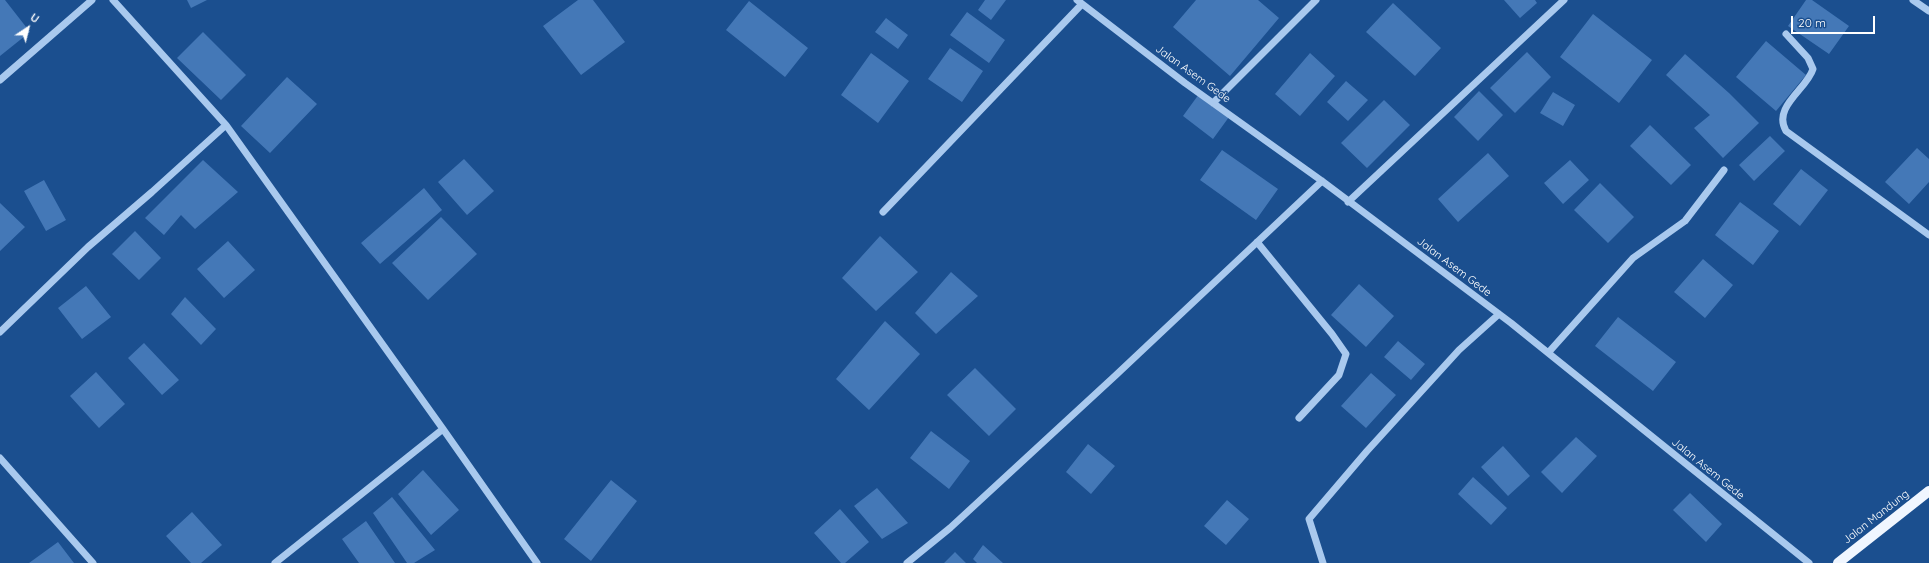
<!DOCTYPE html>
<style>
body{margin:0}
#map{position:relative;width:1929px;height:563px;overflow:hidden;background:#1b4f8f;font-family:Quicksand,sans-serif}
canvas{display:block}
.north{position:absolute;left:8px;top:8px;width:40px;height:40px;-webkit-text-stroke:3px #1b4f8f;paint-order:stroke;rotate:35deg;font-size:11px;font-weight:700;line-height:16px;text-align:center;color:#fff}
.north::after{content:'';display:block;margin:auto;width:14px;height:18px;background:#fff;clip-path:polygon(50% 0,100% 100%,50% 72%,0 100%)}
.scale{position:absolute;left:1791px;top:16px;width:84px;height:18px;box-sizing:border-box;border:2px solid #fff;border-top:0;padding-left:5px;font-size:12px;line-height:14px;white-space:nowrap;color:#fff;-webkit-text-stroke:3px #1b4f8f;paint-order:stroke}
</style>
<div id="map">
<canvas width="1929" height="563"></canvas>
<div class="north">U</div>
<div class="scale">20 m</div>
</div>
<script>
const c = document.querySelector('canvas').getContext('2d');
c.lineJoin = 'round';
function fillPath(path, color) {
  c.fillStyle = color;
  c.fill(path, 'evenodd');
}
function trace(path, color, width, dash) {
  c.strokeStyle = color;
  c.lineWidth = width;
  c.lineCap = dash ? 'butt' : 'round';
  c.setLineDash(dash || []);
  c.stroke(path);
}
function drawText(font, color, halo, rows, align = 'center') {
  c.font = font + ' Quicksand,sans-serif';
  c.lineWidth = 3;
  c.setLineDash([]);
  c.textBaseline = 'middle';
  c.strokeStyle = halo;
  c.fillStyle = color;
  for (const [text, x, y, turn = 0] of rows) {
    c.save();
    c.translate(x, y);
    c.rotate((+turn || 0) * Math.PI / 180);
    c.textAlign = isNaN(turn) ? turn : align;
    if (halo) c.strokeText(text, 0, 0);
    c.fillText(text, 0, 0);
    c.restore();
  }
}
fillPath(new Path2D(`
 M 0,0 L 5,0 L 30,32 L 0,56 Z
 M 187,0 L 207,0 L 191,8 Z
 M 578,0 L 593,0 L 625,42 L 581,75 L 543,26 Z
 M 985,0 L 1006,0 L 991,20 L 978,10 Z
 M 1196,0 L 1258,0 L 1279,18 L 1230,76 L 1173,27 Z
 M 1504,0 L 1535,0 L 1537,3 L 1520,18 Z
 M 1806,0 L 1812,0 L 1849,26 L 1829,54 L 1788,26 Z
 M 749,1 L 808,48 L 785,77 L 726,30 Z
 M 1393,3 L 1441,48 L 1415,76 L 1366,32 Z
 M 967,12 L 1005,40 L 989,63 L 950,35 Z
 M 1593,14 L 1652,60 L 1619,103 L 1560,57 Z
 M 886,18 L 908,35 L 898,49 L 875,32 Z
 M 203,32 L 246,75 L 221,100 L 177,58 Z
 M 1766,41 L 1806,75 L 1776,111 L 1736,77 Z
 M 950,48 L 983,71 L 962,102 L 928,79 Z
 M 1527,52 L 1551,77 L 1515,113 L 1490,88 Z
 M 871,53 L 909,81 L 878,123 L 841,95 Z
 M 1310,53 L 1335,76 L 1300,116 L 1275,94 Z
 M 1685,54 L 1729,93 L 1759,123 L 1723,158 L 1694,128 L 1710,115 L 1666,75 Z
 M 287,77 L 317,104 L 270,153 L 241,126 Z
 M 1346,81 L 1368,100 L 1348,121 L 1327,102 Z
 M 1479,91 L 1503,115 L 1478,141 L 1454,117 Z
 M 1553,92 L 1575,105 L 1563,126 L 1540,113 Z
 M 1199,94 L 1229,117 L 1213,139 L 1183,116 Z
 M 1384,100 L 1410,125 L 1367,168 L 1341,143 Z
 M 1650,125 L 1691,165 L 1671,185 L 1630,146 Z
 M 1770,136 L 1785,151 L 1754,181 L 1739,165 Z
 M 1917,148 L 1929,159 L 1929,182 L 1909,204 L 1885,182 Z
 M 1222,150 L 1278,189 L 1256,220 L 1200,180 Z
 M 1488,153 L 1509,176 L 1458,222 L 1438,199 Z
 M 464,159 L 494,191 L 467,215 L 438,182 Z
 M 203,160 L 238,192 L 195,229 L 181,215 L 164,235 L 145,218 Z
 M 1570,160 L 1589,180 L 1563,204 L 1544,183 Z
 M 1801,169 L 1828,190 L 1800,226 L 1773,204 Z
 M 44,180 L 66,220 L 46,231 L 24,191 Z
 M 1600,183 L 1634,217 L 1608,243 L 1574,210 Z
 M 424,188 L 442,210 L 380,264 L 361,243 Z
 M 1740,202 L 1779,231 L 1753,265 L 1715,235 Z
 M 0,203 L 25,227 L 0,251 Z
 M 441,217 L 477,254 L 428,300 L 392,263 Z
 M 135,231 L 161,258 L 139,280 L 112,254 Z
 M 880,236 L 918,272 L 876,311 L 842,278 Z
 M 228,241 L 255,270 L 224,298 L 197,269 Z
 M 1703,259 L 1733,285 L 1705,318 L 1674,292 Z
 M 951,272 L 978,296 L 936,334 L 915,313 Z
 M 1359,284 L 1394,316 L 1366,347 L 1331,315 Z
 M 86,286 L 111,317 L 82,339 L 58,308 Z
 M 185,297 L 216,329 L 201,345 L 171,314 Z
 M 1618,317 L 1676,362 L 1653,391 L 1595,346 Z
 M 885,321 L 920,354 L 869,410 L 836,379 Z
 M 1398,341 L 1425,364 L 1411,380 L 1384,357 Z
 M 144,343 L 179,380 L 162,395 L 128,358 Z
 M 975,368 L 1016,409 L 989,436 L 947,395 Z
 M 96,372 L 125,404 L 99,428 L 70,396 Z
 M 1371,373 L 1396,395 L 1366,428 L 1341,406 Z
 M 931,431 L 970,461 L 949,489 L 910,458 Z
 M 1576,437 L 1597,456 L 1562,493 L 1541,472 Z
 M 1088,444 L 1115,466 L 1091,494 L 1066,472 Z
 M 1503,446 L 1530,476 L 1508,496 L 1481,467 Z
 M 423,470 L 459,510 L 431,535 L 398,494 Z
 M 1473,477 L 1507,508 L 1491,525 L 1458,494 Z
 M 611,480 L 637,501 L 591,561 L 564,539 Z
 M 877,488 L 908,523 L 882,539 L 854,506 Z
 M 1690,493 L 1722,524 L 1706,542 L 1673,510 Z
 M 392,497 L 435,550 L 414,563 L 407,563 L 373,513 Z
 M 1227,500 L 1249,519 L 1226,545 L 1204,526 Z
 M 840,509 L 869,542 L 845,563 L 841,563 L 814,533 Z
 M 192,512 L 222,545 L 201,563 L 191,563 L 166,536 Z
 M 366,521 L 395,563 L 359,563 L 342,539 Z
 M 58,542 L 74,563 L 29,563 Z
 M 983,545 L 1003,563 L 977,563 L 973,559 Z
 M 955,552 L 966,563 L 944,563 Z`), '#4478b7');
trace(new Path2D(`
 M 113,0 L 226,125 L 443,429 L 537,563
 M 1077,0 L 1185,83 L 1322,181 L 1511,323 L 1809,563
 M 1913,0 L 1929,11
 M 1786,34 L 1808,58 L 1813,69 C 1807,89 1772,107 1786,131 L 1929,235
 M 0,80 L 92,0
 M 1213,103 L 1316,0
 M 1348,202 L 1564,0
 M 883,212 L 1082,4
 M 1257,242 L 1332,334 L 1346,354 L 1339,375 L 1299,418
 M 0,332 L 88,247 L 152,192 L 226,125
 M 1548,353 L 1633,258 L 1685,221 L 1724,170
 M 0,458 L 93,563
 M 275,563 L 443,429
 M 907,563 L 950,528 L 1116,375 L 1322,181
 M 1323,563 L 1309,519 L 1367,451 L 1459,350 L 1499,314`), '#a9c9ee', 7);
trace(new Path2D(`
 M 1838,563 L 1929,491`), '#f0f6ff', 10);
drawText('11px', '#fff', '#1b4f8f', [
 ["Jalan Asem Gede",1193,74,36],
 ["Jalan Asem Gede",1454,267,37],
 ["Jalan Asem Gede",1708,469,39],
 ["Jalan Mandung",1876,517,-38]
]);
</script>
